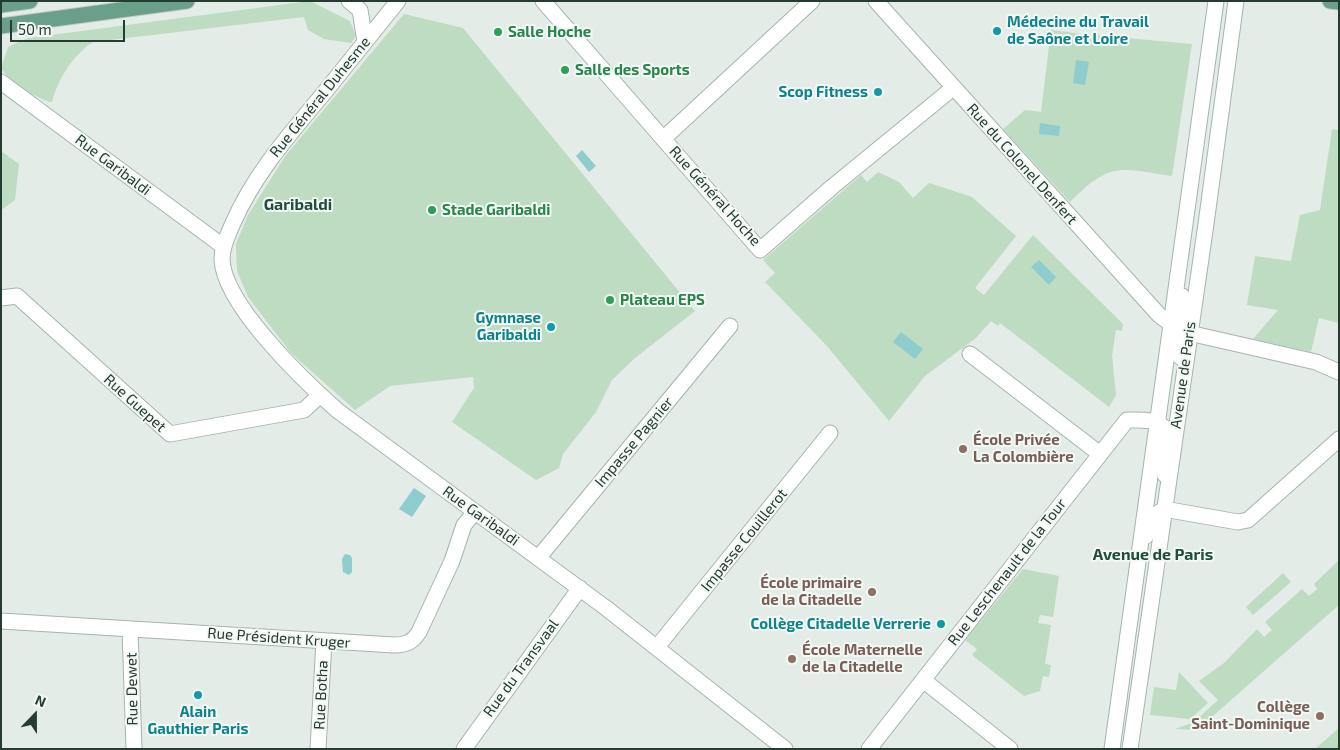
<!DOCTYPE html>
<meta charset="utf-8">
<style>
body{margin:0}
#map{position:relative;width:1340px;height:750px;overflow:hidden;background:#e3ece7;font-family:"Exo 2",sans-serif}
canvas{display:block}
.frame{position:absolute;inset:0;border:2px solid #243c32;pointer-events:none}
.north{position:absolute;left:10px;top:690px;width:50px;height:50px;-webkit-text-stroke:4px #f3f8f5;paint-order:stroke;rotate:22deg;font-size:14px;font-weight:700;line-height:20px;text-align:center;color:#243c32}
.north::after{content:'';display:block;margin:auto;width:18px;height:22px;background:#243c32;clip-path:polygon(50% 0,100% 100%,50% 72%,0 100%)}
.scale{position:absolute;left:10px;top:20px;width:115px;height:22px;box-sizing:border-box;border:2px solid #243c32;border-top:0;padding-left:6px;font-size:15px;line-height:18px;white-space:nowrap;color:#243c32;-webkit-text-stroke:4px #f3f8f5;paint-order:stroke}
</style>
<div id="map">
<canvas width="1340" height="750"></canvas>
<div class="frame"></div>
<div class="north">N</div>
<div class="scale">50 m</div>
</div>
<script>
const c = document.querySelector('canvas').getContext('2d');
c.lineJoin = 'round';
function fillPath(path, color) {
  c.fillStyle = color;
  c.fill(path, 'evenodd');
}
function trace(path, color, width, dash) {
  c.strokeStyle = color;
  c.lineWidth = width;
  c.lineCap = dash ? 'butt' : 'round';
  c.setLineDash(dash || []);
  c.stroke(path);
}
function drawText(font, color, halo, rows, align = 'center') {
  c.font = font + ' "Exo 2",sans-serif';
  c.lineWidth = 4;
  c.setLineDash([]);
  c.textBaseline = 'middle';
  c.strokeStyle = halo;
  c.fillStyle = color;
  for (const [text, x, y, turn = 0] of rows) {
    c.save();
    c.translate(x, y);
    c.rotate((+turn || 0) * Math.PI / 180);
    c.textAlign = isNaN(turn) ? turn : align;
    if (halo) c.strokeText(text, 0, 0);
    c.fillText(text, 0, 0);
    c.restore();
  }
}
fillPath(new Path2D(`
 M 310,1 L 350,21 L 356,36 L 351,43 L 324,39 L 308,30 L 304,17 L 93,42 C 73,55 58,79 52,102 C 41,102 5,78 1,68 L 8,47 L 28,38 Z
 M 404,14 L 463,28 L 695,311 L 635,358 L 612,380 L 596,412 L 563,454 L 559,468 L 536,480 L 452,422 L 474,388 L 473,377 L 390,386 L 355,410 L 291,353 L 248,297 L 237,271 L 236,244 L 248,215 L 286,155 Z
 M 1051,30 L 1083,34 L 1084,37 L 1093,39 L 1094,35 L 1192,44 L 1172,176 C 1120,168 1110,161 1070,202 L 1003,129 L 1025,110 L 1041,112 Z
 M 1332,129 L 1339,130 L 1339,323 L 1319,318 L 1311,352 L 1253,339 L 1278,310 L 1247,305 L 1255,256 L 1291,261 L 1300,215 L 1320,210 Z
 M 1,151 L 19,164 L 15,200 L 1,210 Z
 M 878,172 L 899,182 L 913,198 L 929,183 L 972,197 L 1016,236 L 975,288 L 984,295 L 1033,235 L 1123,324 L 1122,331 L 1116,330 L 1112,355 L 1116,395 L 1109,407 L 1000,323 L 998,326 L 991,321 L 976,338 L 925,376 L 889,421 L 827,346 L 765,282 L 775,273 L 763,260 L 861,175 L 867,182 Z
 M 1339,560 L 1339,605 L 1197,730 L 1175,729 L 1194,722 L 1218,700 L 1199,681 L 1224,663 L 1257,629 L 1264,637 L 1272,630 L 1265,622 L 1302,589 L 1309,596 L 1317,589 L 1314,584 Z
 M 1023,569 L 1059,576 L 1053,617 L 1040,615 L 1038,623 L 1051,625 L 1045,664 L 1051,665 L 1049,677 L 1043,676 L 1040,691 L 1024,696 L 972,655 L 977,649 L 965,640 Z
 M 1283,573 L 1291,582 L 1253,615 L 1246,607 Z
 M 1179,672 L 1208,703 L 1190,719 L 1150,715 L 1154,687 L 1176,690 Z
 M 1339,728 L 1339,749 L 1315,749 Z`), '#bddcc1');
fillPath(new Path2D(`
 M 1076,60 L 1089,62 L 1085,85 L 1073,83 Z
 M 1040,123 L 1060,126 L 1059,136 L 1039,134 Z
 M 582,150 L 596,166 L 589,172 L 576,156 Z
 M 1039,260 L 1056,277 L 1049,285 L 1031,267 Z
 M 901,332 L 923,349 L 915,359 L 893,342 Z
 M 414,488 L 426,496 L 412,517 L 399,509 Z
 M 345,554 L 350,555 L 352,558 L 352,572 L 349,575 L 343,572 L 342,559 Z`), '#8ecccd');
const street = new Path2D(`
 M 349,1 L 360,10 L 365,42
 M 398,1 C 373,32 349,62 324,93 C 290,134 255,173 233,223 C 228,235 222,246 222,259 C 223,304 305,382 338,411 L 606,608 L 785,749
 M 543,1 L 760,250 L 832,187 L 953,88
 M 876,1 L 1159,315 C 1179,330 1184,330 1180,357
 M 1,82 L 224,247
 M 663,139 L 812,1
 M 1182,296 C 1180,311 1178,321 1189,333 L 1316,362 L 1339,372
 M 1,298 L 17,296 L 170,434 L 304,410 L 320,395
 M 970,354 L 1100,454
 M 1146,536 L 1152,517 L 1164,509 L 1238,522 L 1248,520 L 1339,439
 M 539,557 L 730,326
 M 1,621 L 394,645 C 406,645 413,642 419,632 L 452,561 L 464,525 L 475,512
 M 130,629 L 134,749
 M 657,647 L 830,433
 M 923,680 L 1010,749
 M 318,749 L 324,641
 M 464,749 L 580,588
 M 869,749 L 1127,420 C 1140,420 1158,418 1166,430 L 1165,475`);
const secondary = new Path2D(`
 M 1112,749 L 1216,1
 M 1130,749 L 1206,224 L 1236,1`);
const primary = new Path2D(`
 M 1330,1 L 1339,2
 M 1,5 L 30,1
 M 1,26 L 187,1`);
trace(street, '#a6b4ad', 17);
trace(secondary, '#a2b7ad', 17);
trace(primary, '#c2c8c6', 17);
trace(street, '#fff', 15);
trace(secondary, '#fff', 15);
trace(primary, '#6a9f8a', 15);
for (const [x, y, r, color] of [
 [997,31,5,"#0f9aa8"],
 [498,32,5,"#2e9e5b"],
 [565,70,5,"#2e9e5b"],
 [878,92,5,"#0f9aa8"],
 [432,210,5,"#2e9e5b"],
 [610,300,5,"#2e9e5b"],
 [551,327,5,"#0f9aa8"],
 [963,449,5,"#8d6e63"],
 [872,592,5,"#8d6e63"],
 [941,624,5,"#0f9aa8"],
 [792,659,5,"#8d6e63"],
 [198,695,5,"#0f9aa8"],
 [1320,716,5,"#8d6e63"]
]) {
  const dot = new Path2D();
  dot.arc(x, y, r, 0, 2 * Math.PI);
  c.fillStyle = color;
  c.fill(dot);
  trace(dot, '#f3f8f5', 2);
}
drawText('bold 15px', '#0d838f', '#f3f8f5', [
 ["Médecine du Travail",1007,22,"left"],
 ["de Saône et Loire",1007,39,"left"],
 ["Scop Fitness",868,92],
 ["Gymnase",541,318],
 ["Garibaldi",541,335],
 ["Collège Citadelle Verrerie",931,624],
 ["Alain",198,712,"center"],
 ["Gauthier Paris",198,729,"center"]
], 'right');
drawText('bold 15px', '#27864d', '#f3f8f5', [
 ["Salle Hoche",508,32],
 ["Salle des Sports",575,70],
 ["Stade Garibaldi",442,210],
 ["Plateau EPS",620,300]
], 'left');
drawText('15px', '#243c32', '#f3f8f5', [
 ["Rue Général Duhesme",320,97,-51],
 ["Rue du Colonel Denfert",1022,164,48],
 ["Rue Garibaldi",113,165,37],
 ["Rue Général Hoche",715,196,48],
 ["Avenue de Paris",1183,375,-82],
 ["Rue Guepet",135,403,42],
 ["Impasse Pagnier",634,442,-50],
 ["Rue Garibaldi",481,516,36],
 ["Impasse Couillerot",744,540,-51],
 ["Rue Leschenault de la Tour",1007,572,-52],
 ["Rue Président Kruger",279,638,4],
 ["Rue du Transvaal",521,668,-54],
 ["Rue Dewet",132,689,-91],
 ["Rue Botha",321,695,-87]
]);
drawText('bold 15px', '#785e54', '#f3f8f5', [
 ["École Privée",973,440],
 ["La Colombière",973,457],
 ["École primaire",862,583,"right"],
 ["de la Citadelle",862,600,"right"],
 ["École Maternelle",802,650],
 ["de la Citadelle",802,667],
 ["Collège",1310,707,"right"],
 ["Saint-Dominique",1310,724,"right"]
], 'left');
drawText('bold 16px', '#214d3c', '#f3f8f5', [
 ["Garibaldi",298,205],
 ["Avenue de Paris",1153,555]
]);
</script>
